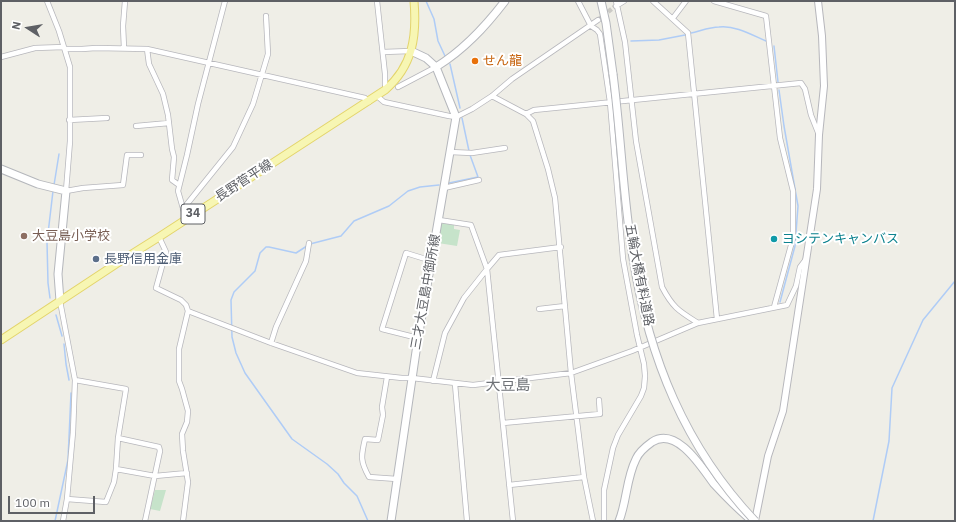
<!DOCTYPE html>
<meta charset="utf-8">
<style>
body{margin:0}
#map{position:relative;width:956px;height:522px;overflow:hidden;background:#efeee7;font-family:"IBM Plex Sans",sans-serif}
canvas{display:block}
.frame{position:absolute;inset:0;border:2px solid #5e6065;pointer-events:none}
.north{position:absolute;left:8px;top:8px;width:40px;height:40px;-webkit-text-stroke:3px #fff;paint-order:stroke;rotate:282deg;font-size:11px;font-weight:700;line-height:16px;text-align:center;color:#5e6065}
.north::after{content:'';display:block;margin:auto;width:14px;height:18px;background:#5e6065;clip-path:polygon(50% 0,100% 100%,50% 72%,0 100%)}
.scale{position:absolute;left:8px;top:496px;width:87px;height:18px;box-sizing:border-box;border:2px solid #5e6065;border-top:0;padding-left:5px;font-size:12px;line-height:14px;white-space:nowrap;color:#5e6065;-webkit-text-stroke:3px #fff;paint-order:stroke}
</style>
<div id="map">
<canvas width="956" height="522"></canvas>
<div class="frame"></div>
<div class="north">N</div>
<div class="scale">100 m</div>
</div>
<script>
const c = document.querySelector('canvas').getContext('2d');
c.lineJoin = 'round';
function fillPath(path, color) {
  c.fillStyle = color;
  c.fill(path, 'evenodd');
}
function trace(path, color, width, dash) {
  c.strokeStyle = color;
  c.lineWidth = width;
  c.lineCap = dash ? 'butt' : 'round';
  c.setLineDash(dash || []);
  c.stroke(path);
}
function drawText(font, color, halo, rows, align = 'center') {
  c.font = font + ' "IBM Plex Sans","Noto Sans JP",sans-serif';
  c.lineWidth = 4;
  c.setLineDash([]);
  c.textBaseline = 'middle';
  c.strokeStyle = halo;
  c.fillStyle = color;
  for (const [text, x, y, turn = 0] of rows) {
    c.save();
    c.translate(x, y);
    c.rotate((+turn || 0) * Math.PI / 180);
    c.textAlign = isNaN(turn) ? turn : align;
    if (halo) c.strokeText(text, 0, 0);
    c.fillText(text, 0, 0);
    c.restore();
  }
}
fillPath(new Path2D(`
 M 443,223 L 454,225 L 454,229 L 460,230 L 457,246 L 438,243 L 440,225 Z
 M 155,490 L 166,490 L 160,511 L 150,509 Z`), '#c6e3ca');
trace(new Path2D(`
 M 426,1 L 434,19 L 438,41 L 445,56
 M 691,33 C 700,31 710,27 719,27 C 735,25 752,35 766,41
 M 631,41 L 659,40 L 685,35
 M 774,46 L 778,82
 M 450,64 L 460,108
 M 779,90 L 784,126 L 798,206 L 795,246 L 780,302
 M 462,118 L 469,151
 M 449,183 L 478,177 L 470,155
 M 54,185 L 59,154
 M 50,298 L 48,283 L 47,242 L 53,191
 M 56,315 L 62,336
 M 64,344 L 66,364 L 69,380
 M 55,521 L 68,460 L 71,393
 M 368,521 L 357,496 L 344,483 L 338,474 L 327,464 L 292,439 L 245,373 L 236,353 L 232,337 L 231,300 L 234,292 L 255,271 L 260,253 L 266,247 L 269,247 L 296,253 L 310,244 L 341,236 L 354,221 L 389,206 L 408,191 L 420,187 L 439,185
 M 873,521 L 889,441 L 892,388 L 923,320 L 955,281`), '#afccf6', 1.5);
trace(new Path2D(`
 M 598,20 L 614,7`), '#cbcac6', 4.5, [4.5, 2]);
const minor = new Path2D(`
 M 47,1 L 59,31 L 70,67 L 70,141 L 66,191 L 83,188 L 123,185 L 127,155 L 141,155
 M 377,1 L 385,74 L 385,85
 M 578,1 L 591,26 L 597,30 L 600,34 L 610,102 L 623,259 L 637,335 L 644,364 L 645,376 L 644,388 L 641,396 L 618,435 L 613,448 L 604,490 L 604,521
 M 616,1 L 625,42 L 636,141 L 662,287 C 673,308 679,311 698,323
 M 653,1 L 688,33 L 717,319
 M 714,1 L 766,16 L 780,138 L 793,191 L 793,238 L 774,307
 M 616,6 L 624,1
 M 673,18 L 686,1
 M 124,48 L 123,26 L 125,1
 M 65,49 L 82,49 L 96,48 L 147,49 L 365,98 L 369,102
 M 147,49 L 149,64 L 163,94 L 168,115 L 172,149 L 174,157 L 172,180 L 179,185
 M 383,52 L 411,51
 M 1,57 L 35,48 L 64,47
 M 398,87 L 436,67
 M 377,96 L 384,102 L 449,116 L 456,117 L 472,109 L 492,96 L 512,79 L 598,20
 M 492,96 L 526,114 L 533,121 L 548,169 L 555,198 L 571,373 L 584,477 L 593,521
 M 526,114 L 534,110 L 801,83 L 805,89 L 811,115 L 819,135
 M 69,120 L 107,118
 M 136,126 L 169,123
 M 450,152 L 472,153 L 505,148
 M 444,188 L 479,180
 M 183,209 L 233,147 L 253,104 L 268,54 L 266,16
 M 186,219 L 178,191 L 187,155 L 198,104 L 225,1
 M 159,237 L 166,252 L 156,288 L 181,300 L 186,305 L 188,311 L 271,343 L 357,373 L 402,378 L 412,378 L 473,385 L 571,373 L 632,351 L 698,323 L 787,305 L 796,286 L 800,267 L 806,259
 M 60,301 L 75,380 L 73,432 L 67,499 L 63,521
 M 539,309 L 565,306
 M 418,338 L 382,329 L 406,253 L 432,261
 M 271,343 L 276,327 L 306,261 L 309,243
 M 387,377 L 382,407 L 383,415 L 378,440 L 365,439 C 361,456 360,461 369,477 L 397,479
 M 433,381 L 445,333 L 464,298 L 487,269 L 471,225 L 439,220
 M 455,384 L 467,521
 M 503,423 L 600,414 L 599,400
 M 118,438 L 159,447 L 160,451 L 145,521
 M 116,469 L 155,476 L 187,473
 M 509,485 L 584,477
 M 67,499 L 106,502 L 114,482 L 116,469 L 118,438 L 126,389 L 75,380
 M 183,521 L 188,482 L 183,451 L 182,434 L 187,422 L 188,411 L 182,389 L 179,381 L 179,349 L 188,311
 M 513,521 L 487,269 L 499,255 L 561,247`);
const tertiary = new Path2D(`
 M 755,521 L 768,456 L 783,411 L 817,189 L 819,135 L 824,86 L 822,36 L 818,1`);
const secondary = new Path2D(`
 M 601,1 L 606,23 L 613,74
 M 436,67 C 464,50 485,27 505,1
 M 1,169 L 38,184 L 66,191 L 58,274 L 60,301
 M 391,521 L 418,338 L 456,117 L 436,67 L 426,58 L 411,51
 M 619,521 C 627,501 626,479 636,459 C 639,452 645,447 652,442 C 677,426 702,468 714,484 C 726,497 738,509 751,520`);
const primary = new Path2D(`
 M 1,340 L 116,264 L 159,237 L 385,90 C 413,66 417,36 414,1`);
trace(minor, '#b7b7bc', 6);
trace(tertiary, '#b7b7bc', 8);
trace(secondary, '#b5b7bc', 9);
trace(primary, '#e3d46b', 9);
trace(minor, '#fff', 4.5);
trace(tertiary, '#fff', 6);
trace(secondary, '#fff', 7);
trace(primary, '#f7f6b3', 7);
const secondaryBridge = new Path2D(`
 M 613,74 C 621,135 623,197 633,258 C 649,358 685,447 755,521`);
trace(secondaryBridge, '#b5b7bc', 9, []);
trace(secondaryBridge, '#fff', 7);
for (const [x, y, r, color] of [
 [475,61,4,"#e8710a"],
 [24,236,4,"#8d6e63"],
 [774,239,4,"#0f9aa8"],
 [96,259,4,"#5c6f8a"]
]) {
  const dot = new Path2D();
  dot.arc(x, y, r, 0, 2 * Math.PI);
  c.fillStyle = color;
  c.fill(dot);
  trace(dot, '#fff', 1.5);
}
for (const [x, y, w] of [
 [193,214,24]
]) {
  const box = new Path2D();
  box.roundRect(x - w / 2, y - 10, w, 20, 3);
  c.fillStyle = '#fff';
  c.fill(box);
  trace(box, '#5e6065', 1);
}
drawText('bold 12px', '#5e6065', null, [
 ["34",193,214]
]);
drawText('13px', '#c56008', '#fff', [
 ["せん龍",483,61]
], 'left');
drawText('13px', '#5e6065', '#fff', [
 ["長野菅平線",244,181,-33],
 ["五輪大橋有料道路",639,275,79],
 ["三才大豆島中御所線",426,292,-80]
]);
drawText('13px', '#785e54', '#fff', [
 ["大豆島小学校",32,236]
], 'left');
drawText('13px', '#0d838f', '#fff', [
 ["ヨシテンキャンバス",782,239]
], 'left');
drawText('13px', '#4e5e75', '#fff', [
 ["長野信用金庫",104,259]
], 'left');
drawText('15px', '#6f7277', '#fff', [
 ["大豆島",508,386]
]);
</script>
